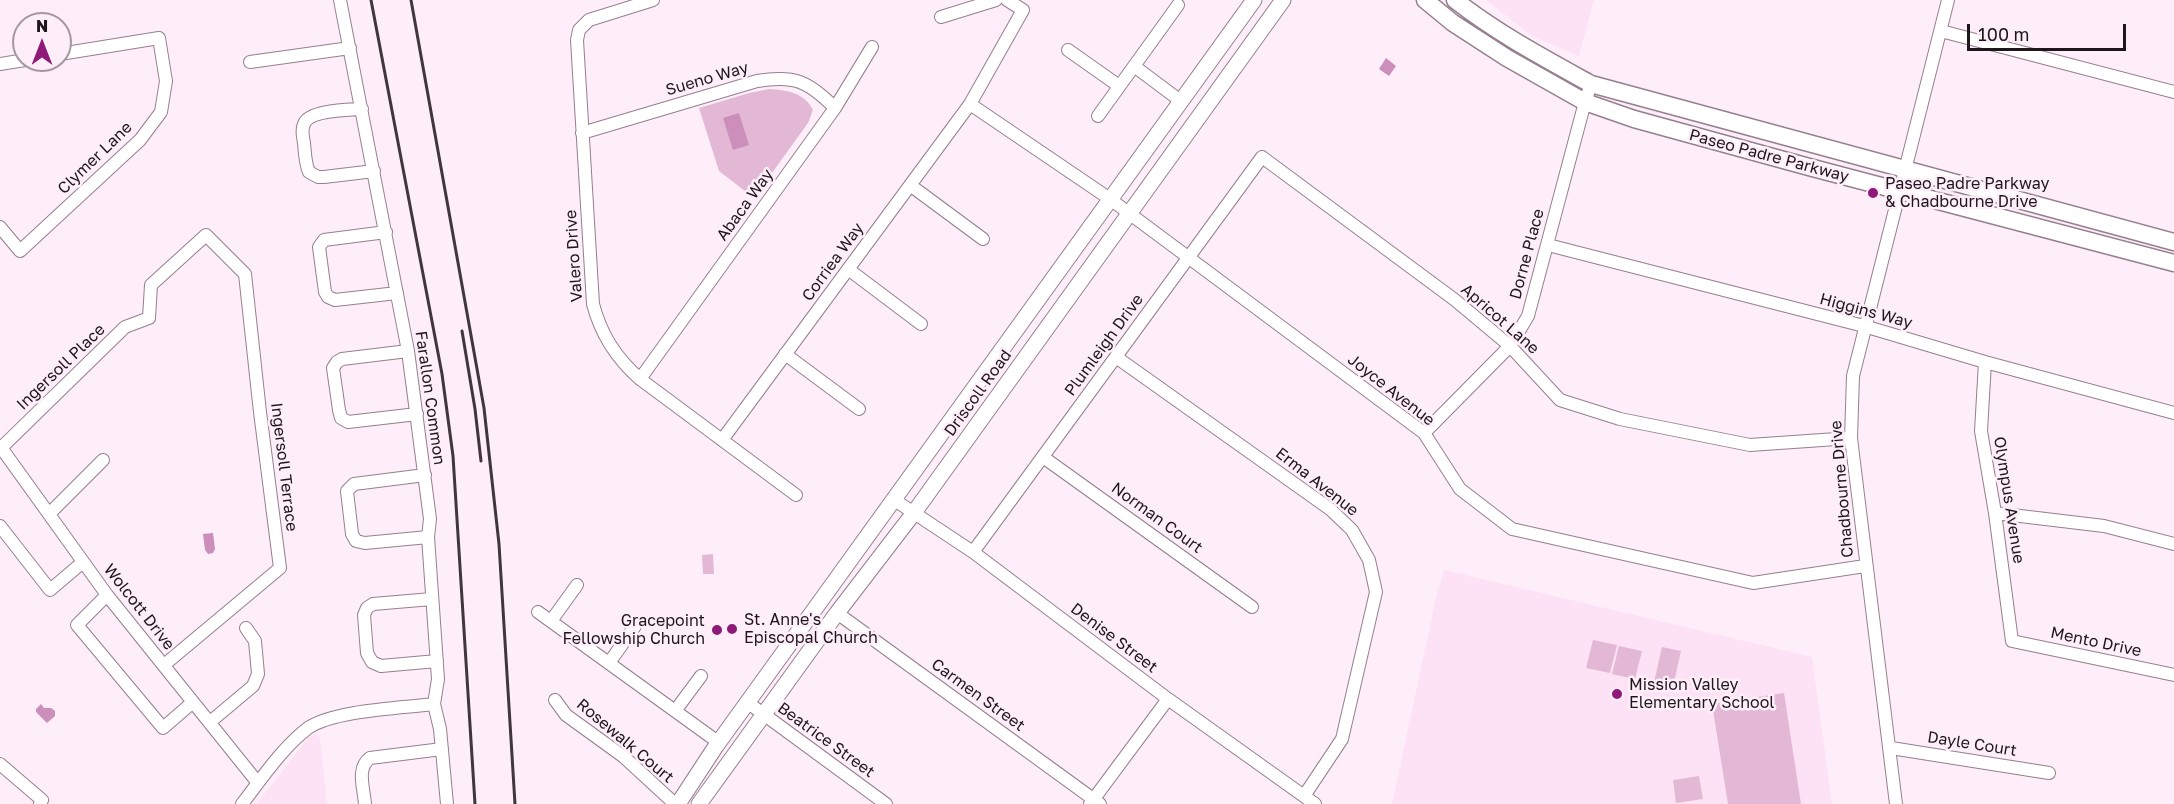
<!DOCTYPE html>
<style>
body{margin:0}
#map{position:relative;width:2174px;height:804px;overflow:hidden;background:#feeef9;font-family:"Golos Text",sans-serif}
canvas{display:block}
.north{position:absolute;left:12px;top:12px;width:60px;height:60px;box-sizing:border-box;background:#feeef9;border:2px solid #a598a1;border-radius:50%;rotate:0deg;font-size:16px;font-weight:700;line-height:24px;text-align:center;color:#1f161c}
.north::after{content:'';display:block;margin:auto;width:21px;height:27px;background:#8f1979;clip-path:polygon(50% 0,100% 100%,50% 72%,0 100%)}
.scale{position:absolute;left:1967px;top:24px;width:159px;height:27px;box-sizing:border-box;border:3px solid #1f161c;border-top:0;padding-left:8px;font-size:18px;line-height:21px;white-space:nowrap;color:#1f161c;-webkit-text-stroke:4px #feeef9;paint-order:stroke}
</style>
<div id="map">
<canvas width="2174" height="804"></canvas>
<div class="north">N</div>
<div class="scale">100 m</div>
</div>
<script>
const c = document.querySelector('canvas').getContext('2d');
c.lineJoin = 'round';
function fillPath(path, color) {
  c.fillStyle = color;
  c.fill(path, 'evenodd');
}
function trace(path, color, width, dash) {
  c.strokeStyle = color;
  c.lineWidth = width;
  c.lineCap = dash ? 'butt' : 'round';
  c.setLineDash(dash || []);
  c.stroke(path);
}
function drawText(font, color, halo, rows, align = 'center') {
  c.font = font + ' "Golos Text",sans-serif';
  c.lineWidth = 5;
  c.setLineDash([]);
  c.textBaseline = 'middle';
  c.strokeStyle = halo;
  c.fillStyle = color;
  for (const [text, x, y, turn = 0] of rows) {
    c.save();
    c.translate(x, y);
    c.rotate((+turn || 0) * Math.PI / 180);
    c.textAlign = isNaN(turn) ? turn : align;
    if (halo) c.strokeText(text, 0, 0);
    c.fillText(text, 0, 0);
    c.restore();
  }
}
fillPath(new Path2D(`
 M 1486,0 L 1594,0 L 1579,56 L 1532,36 Z
 M 1444,570 L 1812,657 L 1832,804 L 1392,804 L 1436,598 Z
 M 316,734 L 320,738 L 327,804 L 257,804 L 308,738 Z`), '#fce2f4');
fillPath(new Path2D(`
 M 769,89 C 787,90 805,93 813,110 L 808,123 L 754,198 L 719,171 L 699,108 L 749,93 Z
 M 713,554 L 714,574 L 703,574 L 702,555 Z
 M 1593,640 L 1617,645 L 1610,673 L 1586,668 Z
 M 1619,646 L 1642,651 L 1635,679 L 1612,674 Z
 M 1662,647 L 1681,651 L 1672,691 L 1653,687 Z
 M 1784,693 L 1801,804 L 1728,804 L 1712,704 Z
 M 1699,776 L 1703,799 L 1676,803 L 1673,780 Z`), '#e3b8d5');
fillPath(new Path2D(`
 M 1386,58 L 1396,66 L 1389,76 L 1379,69 Z
 M 739,113 L 749,145 L 733,150 L 723,118 Z
 M 213,533 L 215,549 L 213,553 L 208,554 L 205,550 L 203,534 Z
 M 41,704 L 44,708 L 51,708 L 55,711 L 55,716 L 47,723 L 36,712 L 36,709 Z`), '#cc8eba');
const minor = new Path2D(`
 M 340,0 L 408,351 L 430,519 L 428,537 L 438,679 L 434,704 L 440,729 L 447,804
 M 653,0 L 589,20 L 579,30 L 577,40 L 593,304 C 601,335 616,358 640,379 L 796,495
 M 941,17 L 996,0
 M 1941,31 L 2174,92
 M 1068,50 L 1119,86
 M 250,62 L 350,48
 M 0,64 L 25,60
 M 1134,66 L 1182,102
 M 970,104 L 1110,199 L 1424,433 L 1460,489 L 1512,529 L 1753,583 L 1865,566
 M 362,109 C 348,110 309,110 304,124 C 301,130 303,137 304,143 C 305,153 305,163 309,172 L 318,177 L 324,177 L 374,171
 M 1098,116 L 1178,5
 M 582,133 L 757,81 C 795,75 808,81 835,108
 M 910,185 L 983,239
 M 0,227 L 20,251 L 140,140 L 161,112 L 166,81 L 159,38 L 60,54
 M 386,232 L 324,240 L 319,247 L 325,292 L 328,297 L 335,300 L 397,293
 M 1548,245 L 1864,326 L 1985,362 L 2174,413
 M 848,269 L 921,324
 M 408,351 L 342,359 L 337,362 L 333,368 L 339,410 L 341,418 L 348,422 L 417,414
 M 785,354 L 859,409
 M 1116,357 L 1330,509 L 1352,530 L 1369,560 L 1376,592 L 1342,739 L 1304,796
 M 1985,362 L 1981,431 L 1995,513 L 2012,641 L 2174,675
 M 640,379 L 835,108 L 872,47
 M 1424,433 L 1510,346 L 1528,316 L 1585,102 L 1591,84
 M 722,440 L 970,104 L 1023,10 L 1007,0
 M 0,446 L 107,595 L 258,783
 M 0,449 L 125,327 L 149,318 L 151,285 L 206,235 L 245,274 L 260,412 L 280,568 L 164,665
 M 1043,457 L 1252,607
 M 425,475 L 354,484 L 347,491 L 352,534 L 356,541 L 365,543 L 428,537
 M 893,499 L 973,552 L 1168,699 L 1315,804
 M 1995,513 L 2104,526 L 2174,544
 M 49,514 L 103,460
 M 0,526 L 50,590 L 83,562
 M 973,552 L 1262,157 L 1455,300 L 1510,346 L 1560,400 L 1620,419 L 1750,445 L 1851,438
 M 107,595 L 77,625 L 163,728 L 193,702
 M 432,599 L 373,604 L 367,608 L 364,615 L 367,653 L 372,662 L 381,666 L 437,661
 M 538,612 L 718,742
 M 837,613 L 1100,804
 M 551,621 L 577,585
 M 609,663 L 635,626
 M 555,700 L 566,715 L 624,757 L 675,804
 M 747,702 L 886,804
 M 675,711 L 701,676
 M 210,722 L 253,686 L 258,674 L 255,641 L 246,628
 M 1891,748 L 2049,773
 M 0,764 L 42,800 L 40,804
 M 242,804 C 262,778 282,748 308,728 C 334,710 402,708 434,704
 M 365,804 C 364,789 356,768 370,758 L 442,749
 M 1090,804 L 1168,699
 M 1896,804 L 1851,438 L 1853,376 L 1948,0`);
const tertiary = new Path2D(`
 M 678,804 L 716,746 L 1254,0
 M 699,804 L 837,613 L 913,514 L 1283,0`);
const secondary = new Path2D(`
 M 1425,0 L 1453,23 L 1507,58 L 1585,102 L 1634,119 L 1809,167 L 2174,263
 M 1455,0 C 1497,33 1544,58 1591,84 L 2174,242`);
trace(minor, '#967f8e', 14);
trace(tertiary, '#967f8e', 17);
trace(secondary, '#967f8e', 19);
trace(minor, '#fff', 12);
trace(tertiary, '#fff', 15);
trace(secondary, '#fff', 16);
trace(new Path2D(`
 M 371,0 L 442,374 L 453,456 L 475,804
 M 411,0 L 484,408 L 499,544 L 515,804
 M 462,331 L 475,409 L 481,461`), '#40363d', 3);
for (const [x, y, r, color] of [
 [1873,193,6,"#8f1979"],
 [732,629,6,"#8f1979"],
 [717,630,6,"#8f1979"],
 [1617,694,6,"#8f1979"]
]) {
  const dot = new Path2D();
  dot.arc(x, y, r, 0, 2 * Math.PI);
  c.fillStyle = color;
  c.fill(dot);
  trace(dot, '#feeef9', 2);
}
drawText('16px', '#1f161c', '#feeef9', [
 ["Sueno Way",707,79,-16],
 ["Paseo Padre Parkway",1769,156,15],
 ["Clymer Lane",95,158,-44],
 ["Abaca Way",745,205,-54],
 ["Dorne Place",1527,254,-75],
 ["Valero Drive",574,256,-94],
 ["Corriea Way",833,262,-54],
 ["Higgins Way",1866,311,15],
 ["Apricot Lane",1500,319,41],
 ["Plumleigh Drive",1104,345,-54],
 ["Ingersoll Place",61,367,-44],
 ["Joyce Avenue",1391,390,38],
 ["Driscoll Road",978,393,-54],
 ["Farallon Common",430,398,82],
 ["Ingersoll Terrace",284,467,83],
 ["Erma Avenue",1317,482,38],
 ["Chadbourne Drive",1842,489,-95],
 ["Olympus Avenue",2009,500,81],
 ["Norman Court",1157,518,36],
 ["Wolcott Drive",139,607,52],
 ["Denise Street",1114,638,37],
 ["Mento Drive",2096,642,12],
 ["Carmen Street",978,695,36],
 ["Beatrice Street",826,740,36],
 ["Rosewalk Court",625,741,40],
 ["Dayle Court",1972,744,9]
]);
drawText('16px', '#1f161c', '#feeef9', [
 ["Paseo Padre Parkway",1885,184],
 ["& Chadbourne Drive",1885,202],
 ["St. Anne's",744,620],
 ["Episcopal Church",744,638],
 ["Gracepoint",705,621,"right"],
 ["Fellowship Church",705,639,"right"],
 ["Mission Valley",1629,685],
 ["Elementary School",1629,703]
], 'left');
</script>
